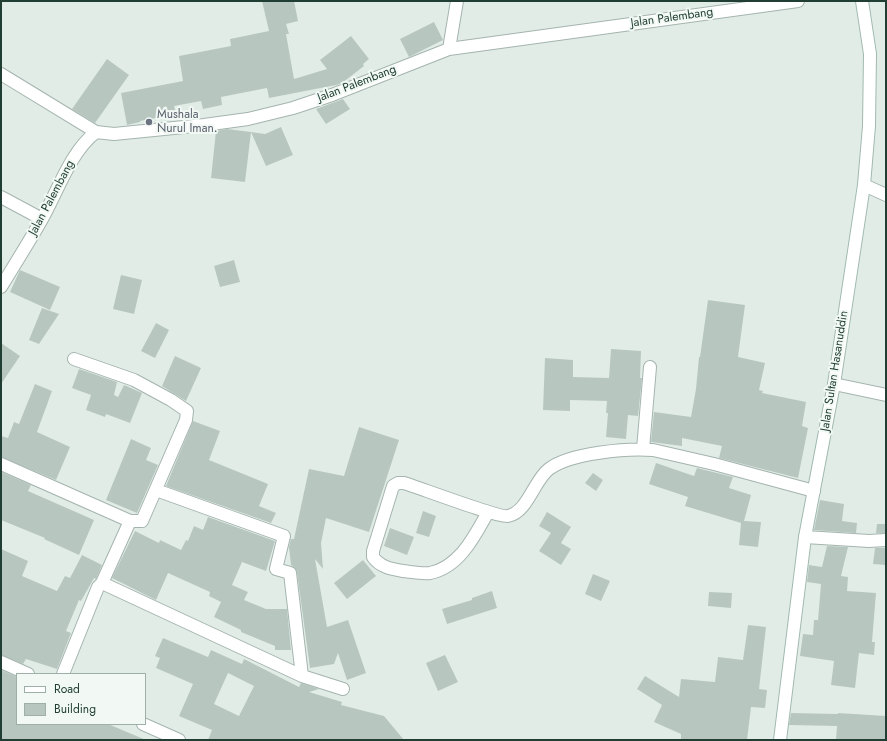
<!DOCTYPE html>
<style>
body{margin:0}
#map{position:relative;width:887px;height:741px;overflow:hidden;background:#e2ece7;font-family:Jost,sans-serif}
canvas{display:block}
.frame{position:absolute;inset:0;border:2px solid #213e35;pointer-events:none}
.legend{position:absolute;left:16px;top:673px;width:130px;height:52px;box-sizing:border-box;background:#f2f9f5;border:1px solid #9eaea8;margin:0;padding:5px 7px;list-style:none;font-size:12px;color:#213e35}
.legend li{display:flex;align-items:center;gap:8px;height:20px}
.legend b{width:20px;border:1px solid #9eaea8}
</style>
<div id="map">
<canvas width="887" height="741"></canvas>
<div class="frame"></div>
<ul class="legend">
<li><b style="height:5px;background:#fff"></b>Road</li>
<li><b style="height:11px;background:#b7c7c0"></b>Building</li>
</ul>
</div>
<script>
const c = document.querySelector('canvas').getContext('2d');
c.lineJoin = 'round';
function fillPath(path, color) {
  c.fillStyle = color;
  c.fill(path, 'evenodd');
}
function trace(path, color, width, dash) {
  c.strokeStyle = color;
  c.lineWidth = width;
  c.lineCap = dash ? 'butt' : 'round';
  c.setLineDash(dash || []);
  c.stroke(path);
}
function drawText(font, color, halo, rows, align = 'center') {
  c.font = font + ' Jost,sans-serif';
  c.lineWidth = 4;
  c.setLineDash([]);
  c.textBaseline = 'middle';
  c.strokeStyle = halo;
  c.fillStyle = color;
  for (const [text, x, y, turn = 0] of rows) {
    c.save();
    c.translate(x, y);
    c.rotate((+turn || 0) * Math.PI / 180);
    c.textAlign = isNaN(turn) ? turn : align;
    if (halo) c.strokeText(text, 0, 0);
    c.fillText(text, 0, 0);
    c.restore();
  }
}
fillPath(new Path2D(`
 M 262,1 L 294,1 L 298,21 L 286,24 L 289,34 L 286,34 L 294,79 L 327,69 L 320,60 L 351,36 L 369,59 L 363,64 L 364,66 L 342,83 L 336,85 L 269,98 L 267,88 L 221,97 L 222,105 L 203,109 L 201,101 L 174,106 L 176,114 L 140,121 L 140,122 L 127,125 L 121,93 L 183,81 L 179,56 L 231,46 L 230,39 L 269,31 Z
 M 434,22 L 443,40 L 409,57 L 400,39 Z
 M 107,59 L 129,75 L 95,123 L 72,109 Z
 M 343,99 L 350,109 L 326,124 L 316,109 Z
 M 281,127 L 293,155 L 266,166 L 251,132 L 265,134 Z
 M 227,129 L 251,132 L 245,182 L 211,178 L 216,131 Z
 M 234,260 L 240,282 L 220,287 L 214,266 Z
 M 20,270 L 60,287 L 50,310 L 10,292 Z
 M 121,275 L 142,280 L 134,314 L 113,309 Z
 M 708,300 L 745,305 L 738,357 L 765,363 L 759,390 L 763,391 L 762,393 L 806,402 L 802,426 L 808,428 L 798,478 L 719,458 L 722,446 L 682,438 L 682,446 L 651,442 L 654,412 L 691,417 L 696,389 L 699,357 L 700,357 Z
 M 42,308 L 59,314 L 39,344 L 29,340 Z
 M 156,323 L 169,330 L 155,358 L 141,351 Z
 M 1,343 L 20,356 L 1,384 Z
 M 611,349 L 641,351 L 640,378 L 642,378 L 638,416 L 628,415 L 626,439 L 606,437 L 608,413 L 606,413 L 607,401 L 570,400 L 570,411 L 543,410 L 545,358 L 573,360 L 573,377 L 609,378 Z
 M 175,356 L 201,368 L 186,401 L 162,386 Z
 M 79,369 L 117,382 L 114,395 L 118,397 L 124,385 L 142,393 L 130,423 L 106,414 L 105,417 L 86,410 L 91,395 L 72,388 Z
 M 35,384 L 52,391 L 37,432 L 70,447 L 56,480 L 1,457 L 1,436 L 8,438 L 14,422 L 19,424 Z
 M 193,421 L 220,431 L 209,460 L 268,484 L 259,506 L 276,513 L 271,523 L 166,486 Z
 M 359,427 L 399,440 L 369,532 L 326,518 L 321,543 L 323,569 L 315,559 L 327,627 L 348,620 L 366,673 L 347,680 L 338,653 L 334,664 L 310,668 L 297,572 L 295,568 L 291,565 L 289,547 L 291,539 L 294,539 L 309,469 L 344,476 Z
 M 131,439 L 151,448 L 146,460 L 158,465 L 137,513 L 106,500 Z
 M 656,463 L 694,476 L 697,468 L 733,477 L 729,488 L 751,495 L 744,521 L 761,522 L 758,547 L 739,545 L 741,523 L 685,506 L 688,497 L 649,484 Z
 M 1,472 L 31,485 L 28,491 L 94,520 L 79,555 L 44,539 L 45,538 L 1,520 Z
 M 593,473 L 603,480 L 596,491 L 585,483 Z
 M 820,500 L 844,504 L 842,521 L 857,523 L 856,533 L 814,530 Z
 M 423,511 L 436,516 L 429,537 L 416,533 Z
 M 547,512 L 571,527 L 561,543 L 571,549 L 561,565 L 539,551 L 551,533 L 539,526 Z
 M 208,517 L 275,541 L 266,571 L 242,562 L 232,585 L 248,592 L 244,600 L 266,609 L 287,609 L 291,650 L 275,650 L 275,646 L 241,632 L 241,630 L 214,617 L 221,602 L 209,596 L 210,592 L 168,573 L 156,600 L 112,578 L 135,531 L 159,543 L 160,540 L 181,550 L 186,540 L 188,541 L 194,526 L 203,530 Z
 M 877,524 L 886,524 L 886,533 L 876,533 Z
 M 390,528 L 414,537 L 407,555 L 384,546 Z
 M 827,546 L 848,547 L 841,576 L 848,577 L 847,591 L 876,593 L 872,642 L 875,642 L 874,655 L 859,653 L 855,688 L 831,685 L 834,661 L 800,656 L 803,634 L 813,635 L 814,620 L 818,620 L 821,584 L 807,582 L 809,565 L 822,567 Z
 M 875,548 L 886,548 L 886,565 L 873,564 Z
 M 1,549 L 28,561 L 22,576 L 57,591 L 65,576 L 70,578 L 82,555 L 102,565 L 96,579 L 94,578 L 81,601 L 79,600 L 66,631 L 71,633 L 57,669 L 26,659 L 23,664 L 1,655 Z
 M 363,560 L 376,576 L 347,599 L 334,583 Z
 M 593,574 L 610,581 L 601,601 L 585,594 Z
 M 492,591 L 497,608 L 447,624 L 442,609 L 472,600 L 472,598 Z
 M 709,592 L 732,593 L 731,608 L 708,606 Z
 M 748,625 L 766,627 L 759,689 L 767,690 L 765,708 L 751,707 L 747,740 L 681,740 L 681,734 L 654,722 L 662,705 L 637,689 L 645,676 L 679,697 L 681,679 L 715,682 L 718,657 L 743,660 Z
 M 163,638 L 208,657 L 211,650 L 242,664 L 244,659 L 299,687 L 301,683 L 319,689 L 309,692 L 342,702 L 341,705 L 384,716 L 404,740 L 208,740 L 212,730 L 179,716 L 193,684 L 156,668 L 160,658 L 155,656 ZM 228,673 L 254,686 L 239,716 L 214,704 Z
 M 445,655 L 458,682 L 438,691 L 426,663 Z
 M 1,670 L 17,677 L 17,724 L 108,724 L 146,740 L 1,740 Z
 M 791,713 L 838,714 L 838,713 L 886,716 L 886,740 L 836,740 L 837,726 L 789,725 Z`), '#b7c7c0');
const street = new Path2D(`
 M 449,49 L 457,1
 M 1,74 L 96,132
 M 864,185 L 886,195
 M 1,197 L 42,219
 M 1,287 C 15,264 29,242 42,219 C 58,191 70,152 96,132 L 114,134 L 204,125 L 248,119 L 293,108 L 332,95 L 449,49 L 798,1
 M 834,384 L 886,395
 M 643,449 L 650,367
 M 1,464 L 130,521 L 142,521 L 186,420 L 187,411 L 171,400 L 134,380 L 74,359
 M 156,490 L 284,536 L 276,569 L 290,573 L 302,676
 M 488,512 C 475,535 460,567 430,573 C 422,574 412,572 403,571 C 391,569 380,567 373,557 L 373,551 L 393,486 L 398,483 L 404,483 C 420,488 499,518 508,516 C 528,512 534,480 549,469 C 570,453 627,448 653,450 L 714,464 L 814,491
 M 805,537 L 869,541 L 886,540
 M 102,583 L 302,676 L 343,689
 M 1,662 L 28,674
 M 63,674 L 98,587 L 102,583 L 130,521
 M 143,724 L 179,740`);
const secondary = new Path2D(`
 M 780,740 L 805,537 L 834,384 L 864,185 L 869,126 L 870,54 L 862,1`);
trace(street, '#a4b4ae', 14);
trace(secondary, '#a0b9af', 14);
trace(street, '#fff', 12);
trace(secondary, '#fff', 12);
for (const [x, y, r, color] of [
 [149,122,4,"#6b7280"]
]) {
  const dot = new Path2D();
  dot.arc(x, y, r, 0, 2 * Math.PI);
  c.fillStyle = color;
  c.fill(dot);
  trace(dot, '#f2f9f5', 1.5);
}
drawText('12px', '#213e35', '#f2f9f5', [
 ["Jalan Palembang",672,18,-8],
 ["Jalan Palembang",357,84,-21],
 ["Jalan Palembang",52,198,-62],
 ["Jalan Sultan Hasanuddin",835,371,-81]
]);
drawText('12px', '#5b616d', '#f2f9f5', [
 ["Mushala",157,115],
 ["Nurul Iman.",157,129]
], 'left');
</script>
